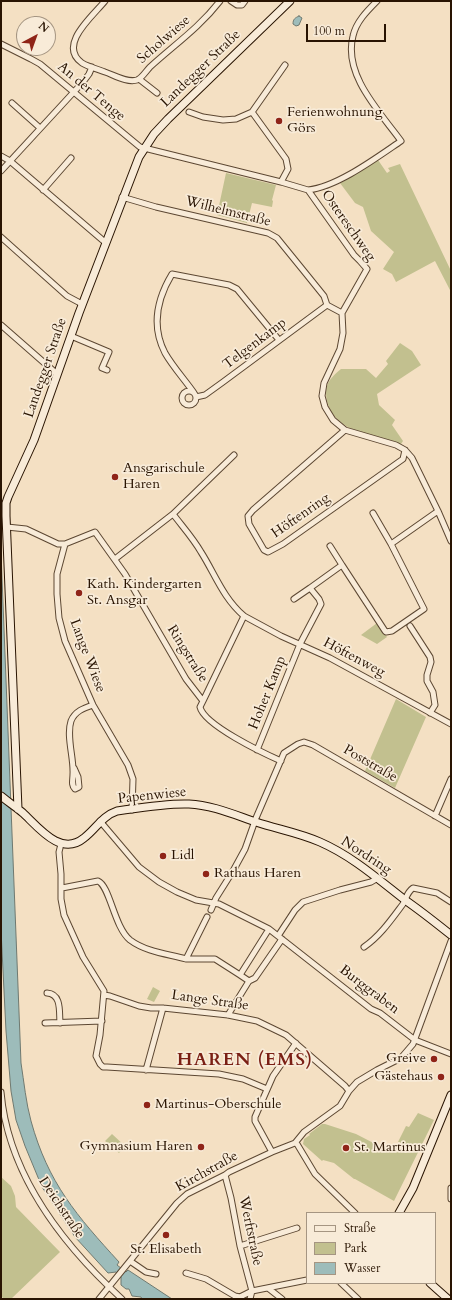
<!DOCTYPE html>
<meta charset="utf-8">
<style>
body{margin:0}
#map{position:relative;width:452px;height:1300px;overflow:hidden;background:#f4e0c3;font-family:Cardo,serif}
canvas{display:block}
.frame{position:absolute;inset:0;border:2px solid #291402;pointer-events:none}
.legend{position:absolute;left:306px;top:1212px;width:130px;height:72px;box-sizing:border-box;background:#f8ebd8;border:1px solid #a59582;margin:0;padding:5px 7px;list-style:none;font-size:12px;color:#291402}
.legend li{display:flex;align-items:center;gap:8px;height:20px}
.legend b{width:20px;border:1px solid #a59582}
.north{position:absolute;left:16px;top:16px;width:40px;height:40px;box-sizing:border-box;background:#f8ebd8;border:1px solid #a59582;border-radius:50%;rotate:41deg;font-size:11px;font-weight:700;line-height:16px;text-align:center;color:#291402}
.north::after{content:'';display:block;margin:auto;width:14px;height:18px;background:#8f2418;clip-path:polygon(50% 0,100% 100%,50% 72%,0 100%)}
.scale{position:absolute;left:306px;top:24px;width:80px;height:18px;box-sizing:border-box;border:2px solid #291402;border-top:0;padding-left:5px;font-size:12px;line-height:14px;white-space:nowrap;color:#291402;-webkit-text-stroke:3px #f8ebd8;paint-order:stroke}
</style>
<div id="map">
<canvas width="452" height="1300"></canvas>
<div class="frame"></div>
<ul class="legend">
<li><b style="height:5px;background:#f8ebd8"></b>Straße</li>
<li><b style="height:11px;background:#c2c08f"></b>Park</li>
<li><b style="height:11px;background:#9dbcba"></b>Wasser</li>
</ul>
<div class="north">N</div>
<div class="scale">100 m</div>
</div>
<script>
const c = document.querySelector('canvas').getContext('2d');
c.lineJoin = 'round';
function fillPath(path, color) {
  c.fillStyle = color;
  c.fill(path, 'evenodd');
}
function trace(path, color, width, dash) {
  c.strokeStyle = color;
  c.lineWidth = width;
  c.lineCap = dash ? 'butt' : 'round';
  c.setLineDash(dash || []);
  c.stroke(path);
}
function drawText(font, color, halo, rows, align = 'center') {
  c.font = font + ' Cardo,serif';
  c.lineWidth = 3.5;
  c.setLineDash([]);
  c.textBaseline = 'middle';
  c.strokeStyle = halo;
  c.fillStyle = color;
  for (const [text, x, y, turn = 0] of rows) {
    c.save();
    c.translate(x, y);
    c.rotate((+turn || 0) * Math.PI / 180);
    c.textAlign = isNaN(turn) ? turn : align;
    if (halo) c.strokeText(text, 0, 0);
    c.fillText(text, 0, 0);
    c.restore();
  }
}
fillPath(new Path2D(`
 M 378,160 L 387,173 L 390,171 L 388,168 L 400,164 L 451,271 L 451,292 L 435,261 L 396,282 L 392,274 L 383,269 L 394,252 L 371,231 L 363,207 L 355,203 L 340,183 Z
 M 226,173 L 276,185 L 272,200 L 273,201 L 272,207 L 252,203 L 247,223 L 217,215 Z
 M 400,343 L 412,351 L 421,365 L 377,394 L 379,405 L 395,420 L 392,425 L 403,441 L 401,444 C 376,437 334,432 327,401 C 324,385 329,379 341,369 L 366,369 L 376,378 L 388,364 L 386,361 Z
 M 377,623 L 387,637 L 377,644 L 361,635 Z
 M 396,699 L 426,717 L 395,788 L 365,771 Z
 M 153,987 L 160,991 L 154,1002 L 147,999 Z
 M 418,1113 L 434,1120 L 394,1201 L 355,1179 L 354,1179 L 334,1163 L 323,1160 L 322,1161 L 303,1144 L 304,1139 L 310,1135 L 309,1134 L 322,1124 L 325,1124 L 356,1134 L 389,1151 L 393,1145 L 398,1147 L 401,1143 L 398,1142 L 406,1126 L 409,1127 Z
 M 112,1134 L 125,1146 L 119,1153 L 105,1141 Z
 M 1,1177 L 11,1186 L 15,1196 L 16,1207 L 60,1252 L 11,1299 L 4,1299 L 1,1296 Z`), '#c2c08f');
const water = new Path2D(`
 M 299,16 L 302,18 L 299,25 L 296,26 L 293,24 C 293,19 295,18 299,16 Z
 M 1,552 L 21,1063 C 24,1082 26,1103 31,1121 C 48,1183 77,1216 119,1262 L 117,1265 L 126,1272 L 128,1270 L 172,1299 L 142,1299 L 141,1297 L 132,1296 L 129,1289 L 126,1289 L 121,1285 L 121,1277 L 116,1272 L 108,1273 L 75,1237 L 42,1187 L 25,1146 L 16,1120 L 11,1091 L 6,1031 L 1,930 Z`);
fillPath(water, '#9dbcba');
trace(water, '#6f7970', 1);
const street = new Path2D(`
 M 105,1 C 93,16 57,45 82,63 C 89,67 97,69 105,72 C 114,75 127,83 137,80 C 142,78 146,71 150,67 C 174,45 199,28 220,1
 M 231,1 L 237,5 L 242,5 L 245,1
 M 1,44 L 31,59 L 40,64 L 140,147 L 281,182 L 308,190 L 354,255 L 360,261 L 367,269 L 342,313 L 343,333 L 340,349 L 324,383 L 322,396 L 325,407 L 333,420 L 345,430 L 396,445 L 405,450 L 412,458 L 438,511 L 451,541
 M 139,79 L 157,93
 M 12,103 L 40,128
 M 189,112 L 203,117 L 223,120 L 236,119 L 252,112 L 285,65
 M 252,112 L 286,159 L 288,169 L 281,182
 M 1,156 L 10,161 L 106,243
 M 1,171 L 83,82 L 89,74 L 92,67
 M 43,190 L 71,158
 M 308,190 C 337,187 376,158 401,141 C 380,112 343,75 353,36 C 356,22 367,11 377,1
 M 122,197 L 156,207 L 268,233 L 277,238 L 303,270 L 324,296 L 327,305 L 342,313
 M 1,237 L 67,296 L 82,304
 M 1,325 L 57,374
 M 71,336 L 109,352 L 102,368 L 107,370
 M182 398a7 7 0 1 1 14 0a7 7 0 1 1-14 0Z
 M 194,393 C 185,380 173,367 165,353 C 151,326 157,299 172,274 L 229,285 L 237,289 L 279,340
 M 196,397 L 205,395 L 223,382 L 327,305
 M 345,430 L 253,510 L 248,516 L 249,524 L 264,550 L 268,552 L 283,544 L 403,459 L 405,450
 M 373,513 L 391,544
 M 173,514 L 234,455
 M 7,527 L 26,529 L 58,544 L 65,544 L 95,532 L 125,574 L 186,679 L 203,701 L 200,707 C 204,725 263,753 281,761
 M 65,544 L 57,574 L 57,594 L 59,618 L 65,641 L 93,705 L 128,765 L 133,779 L 132,810
 M 330,546 L 342,565
 M 115,559 L 173,514 C 182,526 193,538 201,552 C 215,574 223,598 244,616 L 203,701
 M 294,599 L 310,588
 M 244,616 L 281,636 L 330,658 L 451,724
 M 410,626 L 430,657 L 431,662 L 427,675 L 427,681 L 433,692 L 435,705 L 430,713
 M 257,750 L 300,644 L 321,604 L 319,599 L 310,588 L 342,565 L 385,631 L 386,632 L 392,631 L 424,609 L 391,544 L 438,511
 M 74,768 L 78,777 L 79,787 L 75,789 C 71,785 73,780 73,774 C 74,758 66,736 71,721 C 75,711 84,708 93,705
 M 435,816 L 451,779
 M 100,821 L 139,867 L 159,882 L 177,892 L 196,900 L 219,904 L 269,929 L 371,1009 L 380,1013 L 415,1040 L 451,1054
 M 61,844 L 59,852 L 61,874 L 61,899 L 64,915 L 83,957 L 104,991 L 100,1035 L 96,1056 L 100,1064 L 103,1067 L 107,1067 L 219,1074 L 243,1079 L 267,1089
 M 62,888 L 98,881 C 110,886 114,927 130,940 C 146,952 168,954 186,959 L 207,917
 M 211,910 L 216,898 L 233,871 L 245,849 L 256,818 L 284,753 L 298,744 L 304,742 L 313,745 L 451,825
 M 278,936 L 295,910 L 303,902 L 340,890 L 371,882 L 378,878
 M 364,947 C 380,936 391,920 403,904 C 406,899 407,892 413,888 L 437,893 L 451,902
 M 186,959 L 215,959 L 240,975
 M 249,981 L 240,975 L 269,929
 M 47,993 C 62,994 59,1012 60,1023
 M 104,995 L 110,996 L 139,1006 L 151,1008 L 163,1008 L 228,1015 L 257,1021 L 286,1035 L 345,1086 L 349,1091
 M 228,1015 L 249,981 L 255,978 L 282,939
 M 45,1023 L 102,1021
 M 146,1070 L 163,1008
 M 1,1092 C 8,1175 63,1245 122,1299
 M 295,1143 L 297,1144 L 315,1174 L 355,1213
 M 272,1152 L 255,1121 L 255,1117 L 273,1076 L 296,1043
 M 225,1175 L 231,1198 L 240,1246 L 252,1291 L 250,1299
 M 451,1188 L 451,1199
 M 240,1246 L 297,1228
 M 130,1261 L 146,1272 L 156,1274
 M 186,1273 L 206,1279 L 235,1296 L 240,1297 L 252,1291 L 307,1280
 M 341,1283 L 358,1299
 M 268,1288 L 282,1299
 M 99,1299 L 177,1203 L 187,1194 L 225,1175 L 229,1172 L 272,1152 L 295,1143 L 304,1132 L 340,1106 L 349,1091 L 357,1082 L 377,1070 L 401,1058 L 413,1044 L 451,941`);
const secondary = new Path2D(`
 M 1,796 C 8,802 16,807 23,813 C 39,828 61,857 84,838 C 96,829 102,816 117,811 C 138,808 168,803 189,804 C 212,805 235,815 256,822 C 277,829 300,833 320,842 C 352,856 378,879 405,900 C 421,911 436,923 451,935
 M 18,809 L 6,516 L 6,503 L 8,497 L 34,440 L 79,313 L 139,157 L 154,134 L 168,119 L 290,1
 M 399,1213 L 413,1188 L 451,1095
 M 430,1283 L 448,1299`);
trace(street, '#5c4732', 7);
trace(secondary, '#291402', 9);
trace(street, '#f8ebd8', 5);
trace(secondary, '#f8ebd8', 7);
for (const [x, y, r, color] of [
 [279,121,4,"#8f2418"],
 [115,477,4,"#8f2418"],
 [79,593,4,"#8f2418"],
 [163,856,4,"#8f2418"],
 [206,874,4,"#8f2418"],
 [434,1059,4,"#8f2418"],
 [441,1077,4,"#8f2418"],
 [147,1105,4,"#8f2418"],
 [201,1147,4,"#8f2418"],
 [346,1148,4,"#8f2418"],
 [166,1235,4,"#8f2418"]
]) {
  const dot = new Path2D();
  dot.arc(x, y, r, 0, 2 * Math.PI);
  c.fillStyle = color;
  c.fill(dot);
  trace(dot, '#f8ebd8', 1.5);
}
drawText('14px', '#291402', '#f8ebd8', [
 ["Scholwiese",164,40,-41],
 ["Landegger Straße",201,69,-44],
 ["An der Tenge",91,92,40],
 ["Wilhelmstraße",228,212,14],
 ["Ostereschweg",348,226,55],
 ["Telgenkamp",255,344,-37],
 ["Landegger Straße",46,368,-71],
 ["Höftenring",301,516,-35],
 ["Ringstraße",187,654,58],
 ["Lange Wiese",87,656,69],
 ["Höftenweg",354,658,28],
 ["Hoher Kamp",268,693,-68],
 ["Poststraße",370,764,30],
 ["Papenwiese",152,796,-6],
 ["Nordring",366,856,33],
 ["Burggraben",369,990,37],
 ["Lange Straße",210,1001,8],
 ["Kirchstraße",207,1172,-29],
 ["Deichstraße",61,1208,56],
 ["Werftstraße",250,1231,78]
]);
drawText('14px', '#291402', '#f8ebd8', [
 ["Ferienwohnung",287,113],
 ["Görs",287,129],
 ["Ansgarischule",123,469],
 ["Haren",123,485],
 ["Kath. Kindergarten",87,585],
 ["St. Ansgar",87,601],
 ["Lidl",171,856],
 ["Rathaus Haren",214,874],
 ["Greive",426,1059,"right"],
 ["Gästehaus",433,1077,"right"],
 ["Martinus-Oberschule",155,1105],
 ["Gymnasium Haren",193,1147,"right"],
 ["St. Martinus",354,1148],
 ["St. Elisabeth",166,1250,"center"]
], 'left');
c.letterSpacing = '1px';
drawText('bold 18px', '#7a1f14', '#f8ebd8', [
 ["HAREN (EMS)",245,1061]
]);
c.letterSpacing = '0px';
</script>
